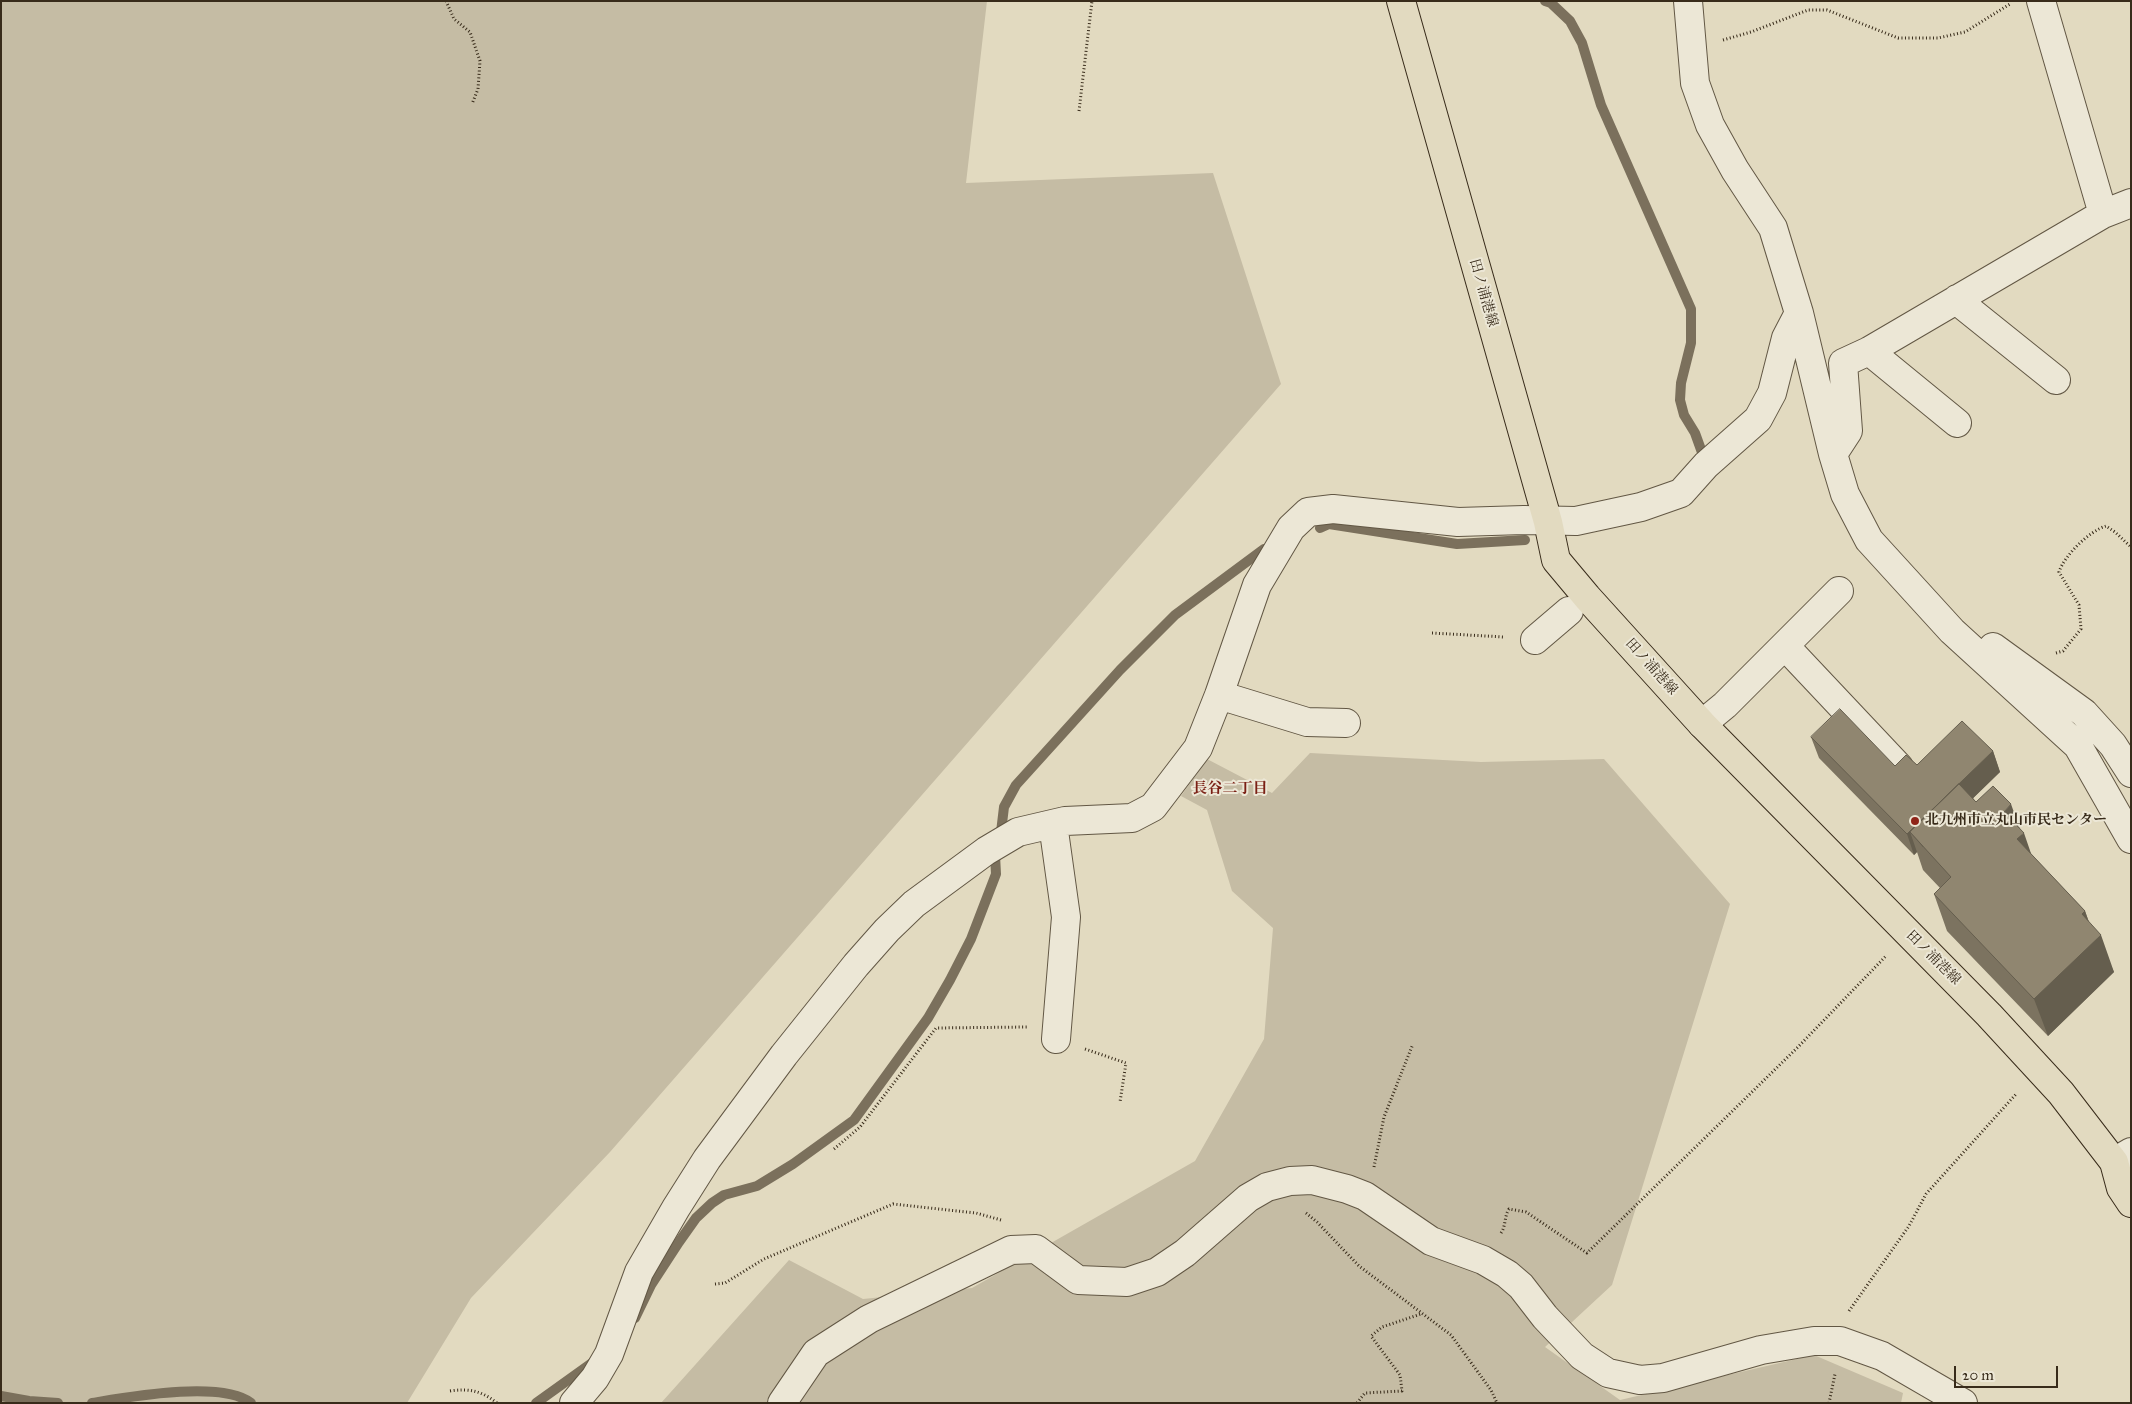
<!DOCTYPE html>
<meta charset="utf-8">
<style>
body{margin:0}
#map{position:relative;width:2132px;height:1404px;overflow:hidden;background:#e2dac0;font-family:"IM FELL Great Primer",serif}
canvas{display:block}
.frame{position:absolute;inset:0;border:2px solid #382b1a;pointer-events:none}
.scale{position:absolute;left:1954px;top:1366px;width:104px;height:22px;box-sizing:border-box;border:2px solid #382b1a;border-top:0;padding-left:6px;font-size:15px;line-height:18px;white-space:nowrap;color:#382b1a;-webkit-text-stroke:4px #ece7d6;paint-order:stroke}
</style>
<div id="map">
<canvas width="2132" height="1404"></canvas>
<div class="frame"></div>
<div class="scale">20 m</div>
</div>
<script>
const c = document.querySelector('canvas').getContext('2d');
c.lineJoin = 'round';
function fillPath(path, color) {
  c.fillStyle = color;
  c.fill(path, 'evenodd');
}
function trace(path, color, width, dash) {
  c.strokeStyle = color;
  c.lineWidth = width;
  c.lineCap = dash ? 'butt' : 'round';
  c.setLineDash(dash || []);
  c.stroke(path);
}
function drawText(font, color, halo, rows, align = 'center') {
  c.font = font + ' "IM FELL Great Primer","Noto Serif JP",serif';
  c.lineWidth = 4;
  c.setLineDash([]);
  c.textBaseline = 'middle';
  c.strokeStyle = halo;
  c.fillStyle = color;
  for (const [text, x, y, turn = 0] of rows) {
    c.save();
    c.translate(x, y);
    c.rotate((+turn || 0) * Math.PI / 180);
    c.textAlign = isNaN(turn) ? turn : align;
    if (halo) c.strokeText(text, 0, 0);
    c.fillText(text, 0, 0);
    c.restore();
  }
}
fillPath(new Path2D(`
 M 1,1 L 987,1 L 966,183 L 1213,173 L 1281,384 L 610,1152 L 471,1298 L 407,1403 L 1,1403 Z
 M 1310,753 L 1481,762 L 1604,759 L 1730,904 L 1612,1285 L 1545,1347 L 1620,1400 L 1814,1355 L 1903,1393 L 1901,1403 L 661,1403 L 789,1260 L 863,1299 L 972,1288 L 1195,1161 L 1264,1039 L 1273,928 L 1232,891 L 1207,810 L 1181,796 L 1207,759 L 1272,793 Z`), '#c5bca4');
trace(new Path2D(`
 M 1545,1 L 1551,3 L 1570,21 L 1582,43 L 1601,105 L 1691,309 L 1691,343 L 1681,383 L 1680,400 L 1684,415 L 1695,433 L 1704,458
 M 1320,528 L 1329,524 L 1457,544 L 1525,540
 M 1001,832 L 1004,807 L 1016,785 L 1120,670 L 1175,615 L 1264,549
 M 635,1318 L 651,1285 L 679,1242 L 696,1218 L 712,1203 L 724,1195 L 757,1186 L 793,1164 L 854,1120 L 928,1018 L 950,980 L 971,939 L 996,874 L 995,855
 M 1,1396 L 29,1401 L 58,1403
 M 92,1403 C 129,1397 222,1380 251,1403
 M 536,1403 L 596,1360`), '#7b705c', 10);
const minor = new Path2D(`
 M 1688,1 L 1695,83 L 1710,125 L 1735,170 L 1773,228 L 1799,313 L 1833,454 L 1845,494 L 1869,540 L 1952,631 L 2078,746 L 2131,839
 M 2041,1 L 2103,214
 M 1957,299 L 1965,307 L 2056,380
 M 1869,351 L 1957,423
 M 1833,454 L 1848,431 L 1843,363 L 1869,351 L 2103,214 L 2131,203
 M 1535,640 L 1569,611
 M 1785,646 L 1899,767
 M 1993,647 L 2084,713 L 2113,745 L 2131,773
 M 1219,695 L 1307,722 L 1346,723
 M 1702,724 L 1725,705 L 1839,591
 M 1053,824 L 1066,917 L 1056,1039
 M 2114,1162 L 2131,1152
 M 574,1403 L 595,1378 L 609,1354 L 639,1272 L 676,1208 L 707,1159 L 784,1055 L 856,965 L 887,930 L 914,904 L 986,851 L 1018,832 L 1065,821 L 1132,818 L 1153,807 L 1198,748 L 1219,695 L 1257,585 L 1291,528 L 1308,512 L 1333,509 L 1458,522 L 1524,520 L 1576,521 L 1641,507 L 1681,493 L 1706,465 L 1758,419 L 1772,393 L 1786,338 L 1799,313
 M 782,1403 L 816,1353 L 869,1319 L 1011,1250 L 1036,1249 L 1078,1280 L 1127,1282 L 1157,1272 L 1185,1253 L 1248,1198 L 1267,1187 L 1290,1181 L 1312,1180 L 1347,1189 L 1365,1196 L 1431,1241 L 1483,1260 L 1507,1274 L 1521,1286 L 1545,1317 L 1582,1356 L 1608,1373 L 1640,1380 L 1663,1378 L 1761,1350 L 1814,1341 L 1840,1341 L 1882,1356 L 1963,1403`);
const major = new Path2D(`
 M 1401,1 L 1548,522 L 1556,560 L 1587,597 L 1702,724 L 1989,1015 L 2061,1093 L 2114,1162 L 2121,1188 L 2131,1203`);
trace(minor, '#625744', 30);
trace(major, '#382b1a', 30);
trace(new Path2D(`
 M 446,1 L 454,19 L 470,32 L 480,61 L 478,89 L 472,104
 M 1723,40 L 1751,32 L 1808,10 L 1827,10 L 1898,38 L 1938,38 L 1965,32 L 2010,4
 M 1079,111 L 1092,1
 M 1432,633 L 1504,637
 M 2056,653 L 2063,651 L 2081,629 L 2079,605 L 2059,572 C 2064,556 2089,531 2106,526 L 2115,532 L 2131,547
 M 1085,1049 L 1126,1063 L 1120,1102
 M 834,1149 L 860,1127 L 936,1028 L 1027,1027
 M 1374,1167 L 1384,1117 L 1413,1044
 M 1306,1213 L 1317,1222 L 1359,1266 L 1451,1335 L 1491,1390 L 1497,1403
 M 1501,1233 C 1506,1226 1504,1217 1509,1209 L 1526,1212 L 1587,1253 L 1798,1047 L 1886,956
 M 715,1284 L 725,1283 L 764,1259 L 893,1204 L 976,1213 L 1001,1220
 M 1849,1311 L 1909,1226 L 1926,1194 L 2017,1093
 M 450,1391 C 469,1388 482,1391 497,1403
 M 1357,1403 L 1365,1393 L 1402,1391 L 1400,1375 L 1371,1336 L 1382,1327 L 1421,1314
 M 1829,1403 L 1835,1374`), '#382b1a', 3, [1, 2.5]);
trace(minor, '#ece7d6', 28);
trace(major, '#e2dac0', 28);
fillPath(new Path2D(`
 M 1811,737 L 1895,766 L 1917,765 L 1993,751 L 2000,772 L 1973,798 L 1976,802 L 2020,830 L 2031,854 L 2085,911 L 2089,922 L 2114,972 L 2048,1036 L 1947,931 L 1934,894 L 1940,888 L 1923,870 L 1917,852 L 1914,855 L 1819,758 Z`), '#7c7360');
fillPath(new Path2D(`
 M 1993,751 L 2000,772 L 1923,847 L 1910,832 L 1917,852 L 1914,855 L 1907,834 Z
 M 2011,804 L 2022,835 L 2024,833 L 2037,871 L 2018,849 L 2004,812 Z
 M 2085,911 L 2095,940 L 2101,935 L 2114,972 L 2048,1036 L 2034,999 L 2082,914 Z`), '#655e4e');
const building = new Path2D(`
 M 1840,709 L 1895,766 L 1906,755 L 1917,765 L 1962,721 L 1993,751 L 1907,834 L 1811,737 Z
 M 1959,784 L 1976,802 L 1993,786 L 2011,804 L 2004,812 L 2024,833 L 2017,839 L 2085,911 L 2082,914 L 2101,935 L 2034,999 L 1934,894 L 1951,877 L 1910,832 Z`);
fillPath(building, '#908670');
trace(building, '#655e4e', 1);
for (const [x, y, r, color] of [
 [1915,821,5,"#8f2418"]
]) {
  const dot = new Path2D();
  dot.arc(x, y, r, 0, 2 * Math.PI);
  c.fillStyle = color;
  c.fill(dot);
  trace(dot, '#ece7d6', 2);
}
drawText('14px', '#382b1a', '#ece7d6', [
 ["田ノ浦港線",1483,293,74],
 ["田ノ浦港線",1651,667,48],
 ["田ノ浦港線",1933,958,45]
]);
drawText('bold 14px', '#382b1a', '#ece7d6', [
 ["北九州市立丸山市民センター",1925,821]
], 'left');
drawText('bold 15px', '#7a1f14', '#ece7d6', [
 ["長谷二丁目",1230,789]
]);
</script>
